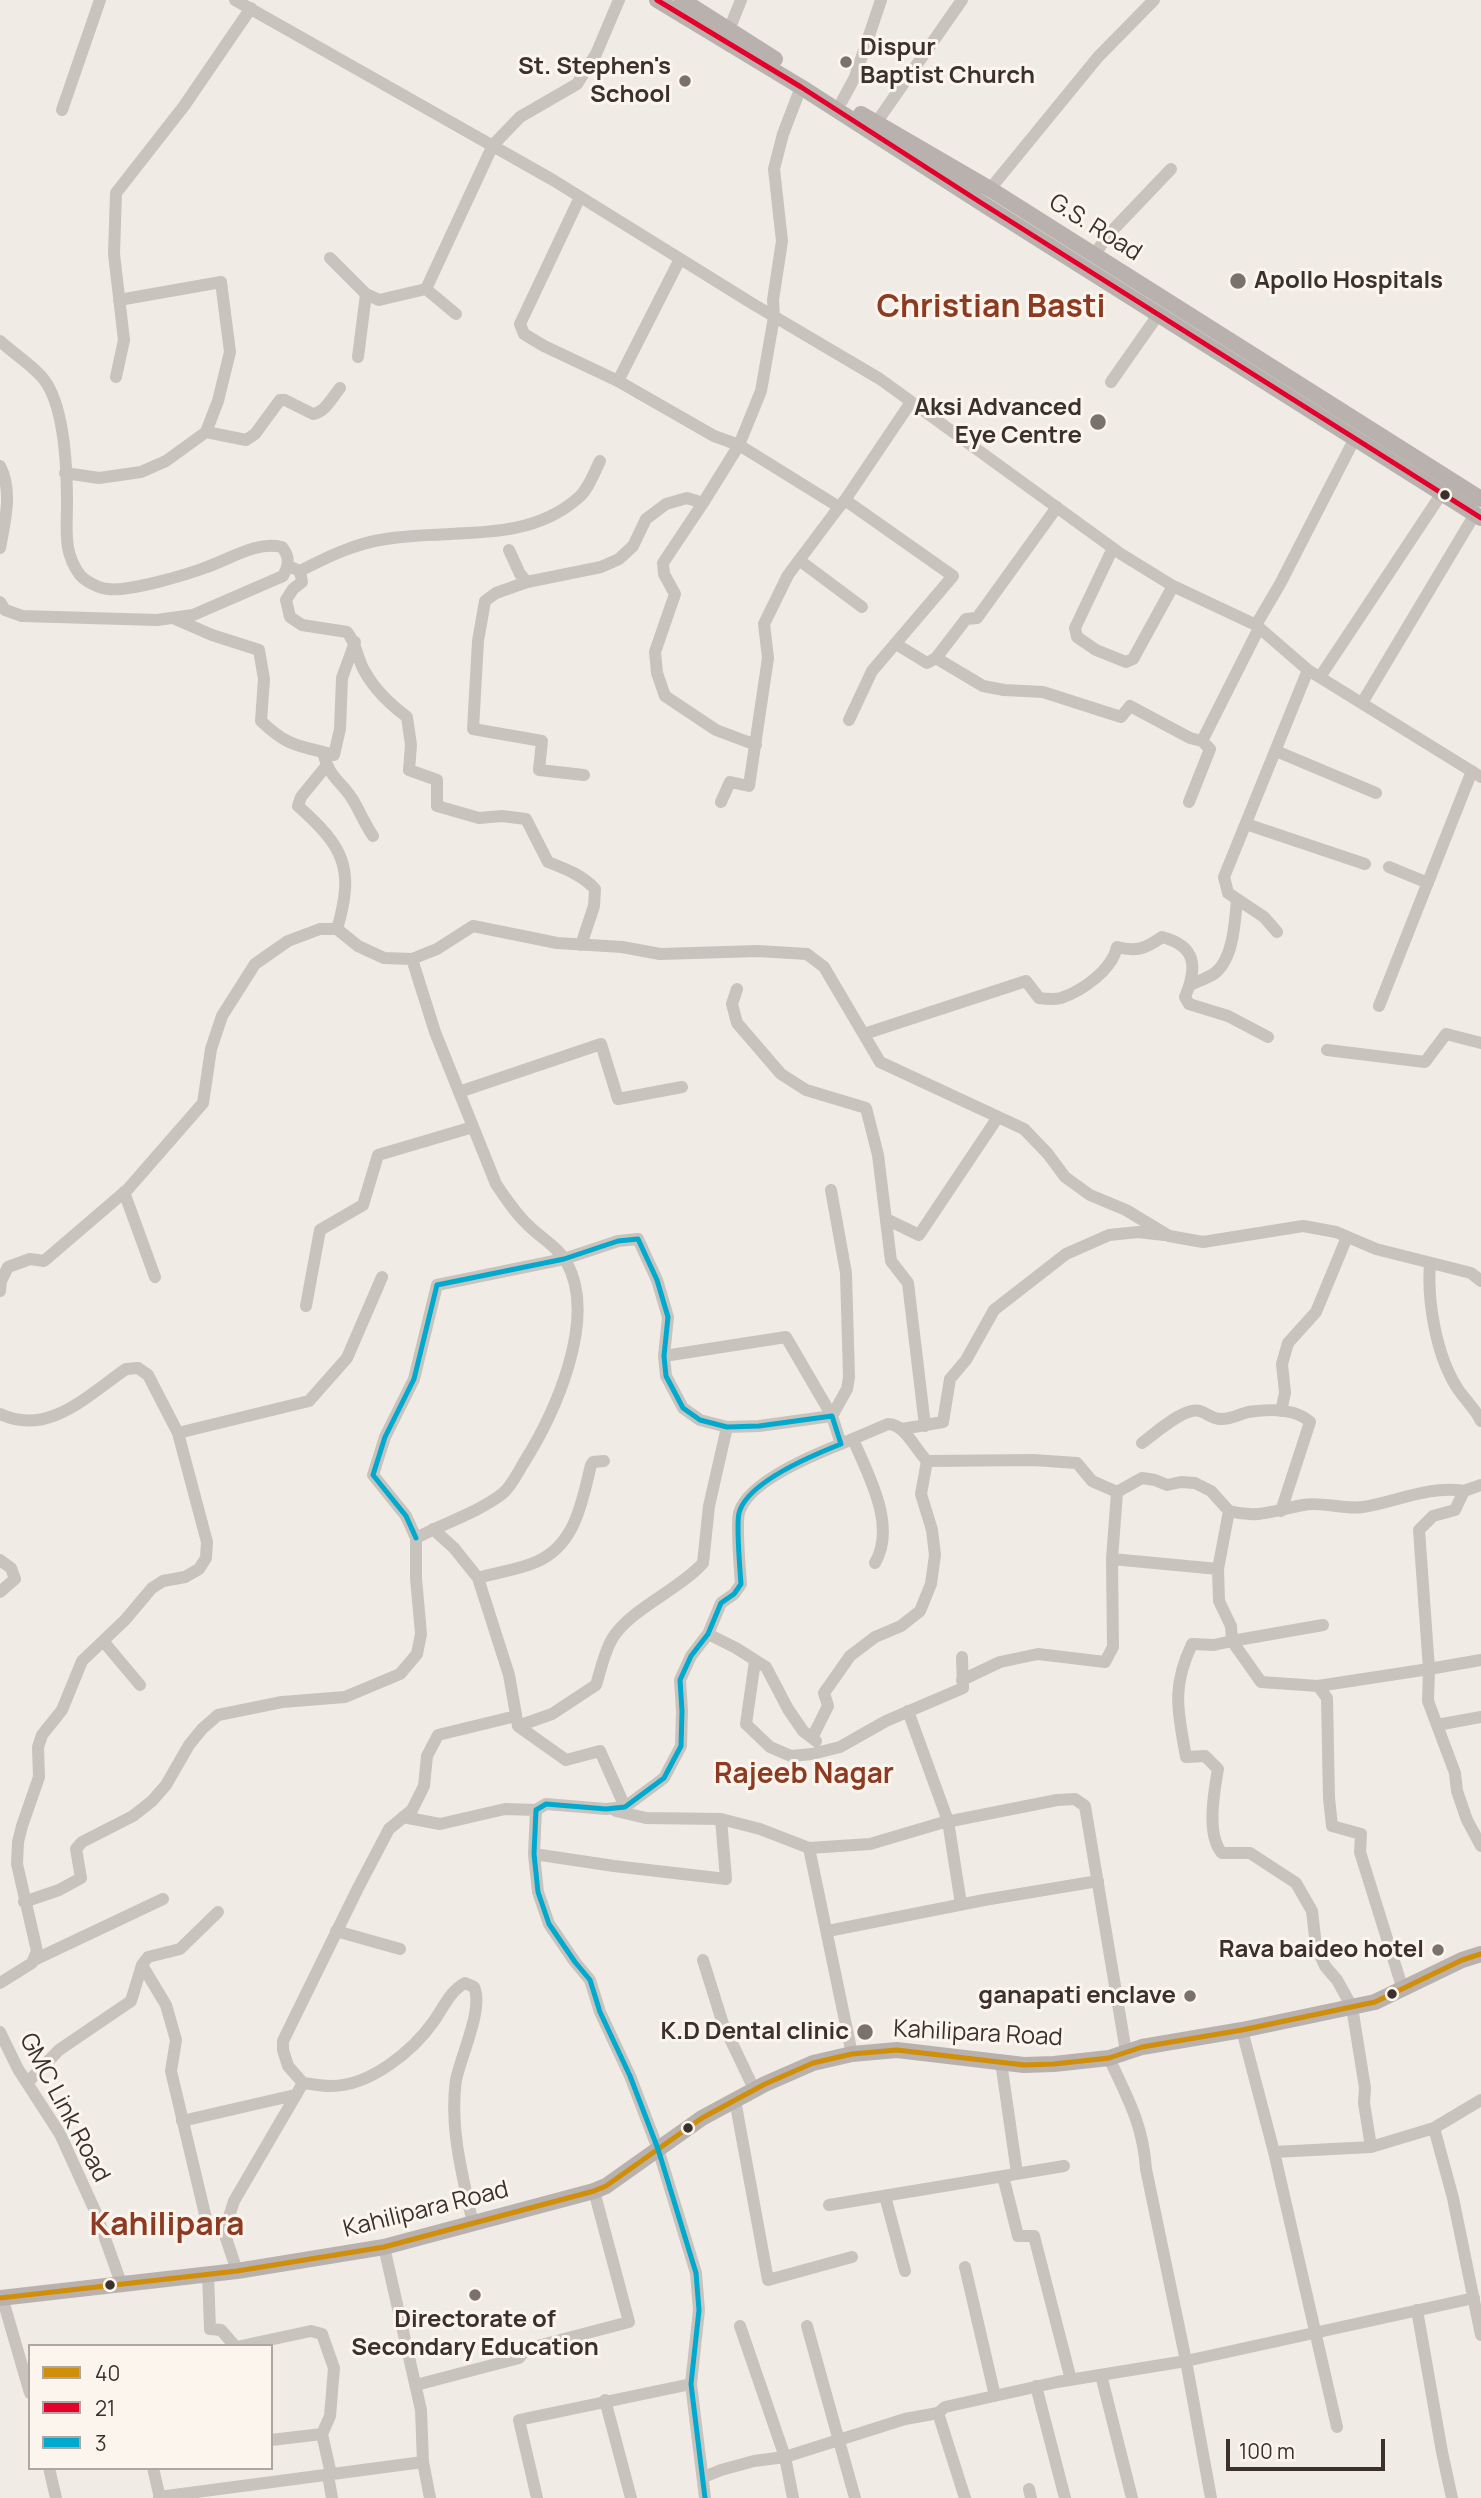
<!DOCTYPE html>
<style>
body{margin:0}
#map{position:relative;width:1481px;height:2498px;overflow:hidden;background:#f0ebe5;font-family:Manrope,sans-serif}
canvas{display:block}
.legend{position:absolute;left:28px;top:2344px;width:245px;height:126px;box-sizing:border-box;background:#fbf5ee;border:2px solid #aea6a0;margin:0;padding:9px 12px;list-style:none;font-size:21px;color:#3b302b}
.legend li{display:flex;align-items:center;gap:14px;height:35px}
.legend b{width:35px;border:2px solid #aea6a0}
.scale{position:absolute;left:1226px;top:2439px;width:159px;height:32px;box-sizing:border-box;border:4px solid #3b302b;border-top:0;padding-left:9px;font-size:21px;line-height:24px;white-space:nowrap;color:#3b302b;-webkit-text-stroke:5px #fbf5ee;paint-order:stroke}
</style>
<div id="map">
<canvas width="1481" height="2498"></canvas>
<ul class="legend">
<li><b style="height:9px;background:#d18e09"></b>40</li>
<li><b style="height:9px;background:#e4002b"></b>21</li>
<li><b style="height:9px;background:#00a9ce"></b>3</li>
</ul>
<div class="scale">100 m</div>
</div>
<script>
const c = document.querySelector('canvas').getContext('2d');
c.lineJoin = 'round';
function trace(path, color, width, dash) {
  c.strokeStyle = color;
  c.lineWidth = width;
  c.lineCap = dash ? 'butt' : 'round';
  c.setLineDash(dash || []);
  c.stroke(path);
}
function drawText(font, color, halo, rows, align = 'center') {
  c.font = font + ' Manrope,sans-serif';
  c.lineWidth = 6;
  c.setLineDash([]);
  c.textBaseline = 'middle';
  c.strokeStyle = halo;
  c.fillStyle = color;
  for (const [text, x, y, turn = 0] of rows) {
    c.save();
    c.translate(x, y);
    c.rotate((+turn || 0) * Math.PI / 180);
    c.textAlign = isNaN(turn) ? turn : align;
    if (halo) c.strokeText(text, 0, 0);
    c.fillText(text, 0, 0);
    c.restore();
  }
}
trace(new Path2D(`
 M 235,0 L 553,180 L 753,304 L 880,379 L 1121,554 L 1173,586 L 1256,625 L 1308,670 L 1481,777
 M 729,30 L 741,0
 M 842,101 L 855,77 L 881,0
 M 62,110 L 100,0
 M 876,123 L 962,0
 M 990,189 L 1098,57 L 1154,0
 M 580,197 L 520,324 L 524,334 L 544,346 L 618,381
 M 1095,254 L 1108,235 L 1171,169
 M 330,258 L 366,294 L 358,357
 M 680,259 L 618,381 L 714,436 L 739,445 L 839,507 L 845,500 L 953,576 L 872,671 L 849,720
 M 426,289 L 493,145 L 520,117 L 577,84 L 596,54 L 619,0
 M 366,294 L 379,300 L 426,289 L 456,314
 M 0,341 C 13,353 29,363 41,376 C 65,402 67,469 67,504 C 67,531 63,552 80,575 C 85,581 100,589 108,589 C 128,592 186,575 207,567 C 231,559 255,541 282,547 C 290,557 289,565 283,576 L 193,615 L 157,620 L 22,616 L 5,610 L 0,602
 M 116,377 L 124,340 L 114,254 L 116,193 L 184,106 L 251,8
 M 1111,382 L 1158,315
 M 206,432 L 246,440 L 255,434 L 280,400 L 285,400 L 313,414 C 325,412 332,398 340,388
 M 0,466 C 13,490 5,522 0,548
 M 65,473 L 99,478 L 141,472 L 166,461 L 206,432 L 218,401 L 230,352 L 221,282 L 119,300
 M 845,500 L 911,402
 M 703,503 L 663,563 L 664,574 L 675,594 L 655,652 L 657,673 L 665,696 L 716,730 L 756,745
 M 1113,548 L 1075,628 L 1077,637 L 1096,650 L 1126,662 L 1133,659 L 1173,586
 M 509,550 L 520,574 L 527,582 L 601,567 L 619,559 L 633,546 L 646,519 L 666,504 L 687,498 L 703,503 L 739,445 L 761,391 L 774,317 L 773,300 L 782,241 L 774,169 L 783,134 L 801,87
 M 799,560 L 862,607
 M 288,566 L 300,571 L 302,582 L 293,589 L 286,600 L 290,617 L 302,625 L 347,632 C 357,644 357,659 365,672 C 375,690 391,705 407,717 L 411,745 L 409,770 L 437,780 L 437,806 L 479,818 L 502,816 L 526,819 L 548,862 C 566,869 582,875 595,889 L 594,906 L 581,945
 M 300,571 C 327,557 356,543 386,539 C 450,528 525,545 578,498 C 588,490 594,473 600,461
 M 527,582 L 496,593 L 485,601 L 478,641 L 473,729 L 542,741 L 539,770 L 584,775
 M 173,618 L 212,635 L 259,650 L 264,679 L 261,721 C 284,743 293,745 323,752 C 330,780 340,779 353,800 C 360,812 365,824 373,836
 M 1256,625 L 1280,584 L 1355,438
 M 896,644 L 927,663 L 936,658 L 983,686 L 1004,690 L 1043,692 L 1121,717 L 1130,706 L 1190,738 L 1202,741 L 1259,628
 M 936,658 L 966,619 L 977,618 L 1057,507
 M 1320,677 L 1442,493
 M 1362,703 L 1475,514
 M 1276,751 L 1376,793
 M 323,752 L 334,755 L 340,729 L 342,678 L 355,642
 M 327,765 L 301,797 L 298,806 C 344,847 355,868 337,929
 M 721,802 L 730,782 L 749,786 L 768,658 L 764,624 L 788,575 L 839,507
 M 1189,802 L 1210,749 L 1202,741
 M 1246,824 L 1365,864
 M 1389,867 L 1428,883
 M 1277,932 L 1264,917 L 1228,893 L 1224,877 L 1308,670
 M 1190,985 C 1198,981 1208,978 1215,973 C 1234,958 1235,920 1237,899
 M 737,989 L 732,1004 L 737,1023 L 781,1074 L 806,1090 L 866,1108 L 878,1155 L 891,1261 L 908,1283 L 925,1426
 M 1379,1006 L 1472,771
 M 864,1034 L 1026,981 L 1039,998 C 1046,999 1054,1000 1061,998 C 1082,991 1112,970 1117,947 C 1136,952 1145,949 1162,937 C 1196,946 1198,966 1185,997 L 1189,1004 L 1228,1016 L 1268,1037
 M 1327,1050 L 1425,1062 L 1446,1034 L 1481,1043
 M 459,1092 L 601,1044 L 618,1099 L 682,1087
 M 124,1192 L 155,1277
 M 886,1219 L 919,1235 L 998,1117
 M 1430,1264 C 1427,1300 1436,1354 1456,1386 C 1463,1398 1475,1408 1481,1421
 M 0,1291 L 1,1281 L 8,1267 L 30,1259 L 44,1261 L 128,1189 L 203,1103 L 211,1049 L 222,1016 L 255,964 L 288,941 L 320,929 L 337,929 L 358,946 L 384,958 L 412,959 L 437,949 L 473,926 L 557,943 L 622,947 L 660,954 L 758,951 L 807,954 L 824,967 L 880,1062 L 1024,1129 L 1048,1154 L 1065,1177 L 1090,1195 L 1126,1210 L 1169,1236 L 1203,1242 L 1303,1226 L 1336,1232 L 1376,1249 L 1471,1273 L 1481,1281
 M 306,1306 L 320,1230 L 363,1205 L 378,1155 L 473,1127
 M 664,1356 L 786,1337 L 832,1416 L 847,1389 L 849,1377 L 846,1273 L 831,1190
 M 1281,1411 L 1285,1393 L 1282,1364 L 1288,1343 L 1316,1312 L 1347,1237
 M 0,1414 C 48,1437 88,1395 126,1369 L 138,1368 L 148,1375 L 178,1433 L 207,1542 L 206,1558 L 199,1569 L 185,1577 L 163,1581 L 152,1588 L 125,1620 L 82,1661 L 62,1710 L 42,1735 L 38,1747 L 39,1777 L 22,1826 L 18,1842 L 17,1864 L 37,1951 L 32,1963 L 0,1983
 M 902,1429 L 943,1422 L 950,1379 L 966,1360 L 994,1310 L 1066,1254 L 1109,1235 L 1138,1232 L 1164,1235
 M 178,1433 L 309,1401 L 347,1358 L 382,1277
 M 853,1439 C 868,1475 897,1525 875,1563
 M 1142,1443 C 1154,1434 1178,1413 1192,1411 C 1204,1408 1210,1420 1222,1419 C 1231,1419 1240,1414 1248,1412 C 1268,1409 1295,1408 1310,1422 L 1281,1511
 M 841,1444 L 888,1424 C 905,1424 915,1449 927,1461 L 1033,1460 L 1077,1463 L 1092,1481 L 1117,1492 L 1112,1559 L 1218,1569 L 1219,1601 L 1231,1626 L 1232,1641 L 1214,1645 L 1192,1644 C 1171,1688 1178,1712 1186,1757 L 1205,1756 L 1218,1769 C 1214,1792 1206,1835 1222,1853 L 1250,1853 L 1296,1883 L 1312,1911 L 1316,1946 L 1325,1966 L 1337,1980 L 1352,2007 L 1365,2088 L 1364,2103 L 1371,2147
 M 1117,1492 L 1142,1478 L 1155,1480 L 1167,1485 L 1181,1482 L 1195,1483 L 1211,1491 L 1229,1511
 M 433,1529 L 454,1548 L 478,1578 L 509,1675 L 518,1726 L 566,1760 L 600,1751 L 625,1807
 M 416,1538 L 406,1516 L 373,1475 L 385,1437 L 414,1379 L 437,1285 L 564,1259 L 618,1241 L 638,1239 L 657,1280 L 668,1317 L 664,1356 L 666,1376 L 683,1408 L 700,1420 L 727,1427 L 759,1426 L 832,1416 L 841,1444 C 813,1455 747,1482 739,1513 C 736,1525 740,1569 741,1584 L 734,1594 L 721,1603 L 708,1634 L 691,1656 L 680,1680 L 682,1711 L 681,1746 L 664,1778 L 625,1807 L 606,1809 L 546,1804 L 536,1810 L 534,1854 L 538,1892 L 549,1924 L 575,1962 L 590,1980 L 600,2012 L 630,2076 L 658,2149 L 696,2273 L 699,2310 L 691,2384 L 705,2498
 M 0,1560 L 11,1568 L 15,1579 L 0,1592
 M 1218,1569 L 1229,1511 C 1259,1519 1275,1510 1303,1505 C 1323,1501 1343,1510 1363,1507 C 1396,1502 1429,1485 1464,1491
 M 478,1578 C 497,1572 518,1570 536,1562 C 576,1545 582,1501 591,1465 L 593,1462 L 604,1461
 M 1323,1625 L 1232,1641 L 1261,1682 L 1318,1686 L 1327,1698 L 1329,1798 L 1332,1826 L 1361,1834 L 1360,1852 L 1403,1990
 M 708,1634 L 736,1648 L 766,1667 L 788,1709 L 803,1731 L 816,1741
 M 103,1641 L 140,1685
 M 1481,1660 L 1429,1669 L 1428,1701 L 1455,1773 L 1457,1791 L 1467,1820 L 1481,1846
 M 755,1661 L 746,1724 L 770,1747 L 791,1756 L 812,1754 L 840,1747 L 886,1721 L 963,1688 L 962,1657
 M 962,1680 L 1000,1662 L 1038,1654 L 1105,1662 L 1113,1647 L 1112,1559
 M 1318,1686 L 1429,1669 L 1419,1530 L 1433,1516 L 1455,1510 L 1464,1491 L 1481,1485
 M 908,1711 L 948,1821 L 961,1904
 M 1437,1725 L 1481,1717
 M 518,1726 L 552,1714 L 596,1685 C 601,1669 604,1653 612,1639 C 630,1609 679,1590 703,1563 L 709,1506 L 727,1427
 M 812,1738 L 828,1706 L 824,1693 L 850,1656 L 875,1637 L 901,1626 L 920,1611 L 931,1584 L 935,1555 L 932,1530 L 921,1494 L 927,1461
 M 616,1811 L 646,1818 L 721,1819 L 760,1829 L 809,1848 L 852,2054
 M 403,1817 L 440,1824 L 505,1809 L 536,1810
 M 809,1848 L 870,1844 L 941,1823 L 1057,1800 L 1075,1799 L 1085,1806 L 1126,2052
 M 534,1854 L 614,1866 L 726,1879 L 721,1819
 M 24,1902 L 59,1890 L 81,1878 L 76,1849 L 82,1842 L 133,1816 L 152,1801 L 166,1785 L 189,1745 L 202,1729 L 218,1715 L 282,1702 L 345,1697 L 400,1674 L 417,1654 L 421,1634 L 416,1578 L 416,1538 C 444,1523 477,1513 502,1494 C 511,1487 517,1474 523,1464 C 554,1415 598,1320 567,1263 C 559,1248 541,1238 529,1226 C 516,1214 506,1199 496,1184 L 435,1032 L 412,959
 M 336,1931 L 400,1949
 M 828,1931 L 984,1900 L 1098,1881
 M 34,1960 L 163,1899
 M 703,1960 L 723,2024 L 754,2089
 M 142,1965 L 166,2005 L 176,2040 L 171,2071 L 208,2227 L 224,2232
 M 1242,2030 L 1274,2152 L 1337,2427
 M 0,2032 L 18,2069 L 60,2134 L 96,2213 L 121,2283
 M 1109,2058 C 1127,2097 1143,2124 1146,2169 L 1186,2361 L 1211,2498
 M 1001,2062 L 1017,2173
 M 27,2083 L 59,2050 L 131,2001 L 142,1965 L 148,1957 L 180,1949 L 218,1912
 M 735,2100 L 768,2280 L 852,2257
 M 182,2121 L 295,2095
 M 1434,2128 L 1453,2198 L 1481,2335
 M 1274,2152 L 1371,2147 L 1434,2128 L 1481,2100
 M 1003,2176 L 1018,2236 L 1034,2236 L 1071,2380
 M 885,2196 L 905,2271
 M 829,2205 L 1064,2166
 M 473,2224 C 463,2177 449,2128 456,2080 C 461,2055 484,2008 474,1987 L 465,1983 C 451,1990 443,2008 434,2021 C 413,2051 369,2087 330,2086 C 322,2086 312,2084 303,2083 L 288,2066 L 283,2050 L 283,2041 L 358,1888 L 389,1829 L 412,1810 L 424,1786 L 427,1756 L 438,1735 L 516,1716
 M 384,2247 L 421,2410 L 423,2462 L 430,2498
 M 965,2267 L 995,2396
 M 237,2271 L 224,2232 L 234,2201 L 303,2083
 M 208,2274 L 210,2329 L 221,2330 L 235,2346
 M 2,2297 L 30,2393
 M 1417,2310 L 1442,2452 L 1452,2498
 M 740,2326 L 785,2457 L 793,2498
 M 807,2326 L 855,2498
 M 241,2346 L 311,2331 L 322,2334 L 334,2368 L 330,2416 L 322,2434 L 331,2474
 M 1101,2375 L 1132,2498
 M 416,2385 L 519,2358 L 526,2349 L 629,2322 L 594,2191
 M 1036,2386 L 1065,2498
 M 605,2400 L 631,2498
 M 938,2413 L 965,2498
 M 271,2440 L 322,2434
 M 49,2468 L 56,2498
 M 153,2468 L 160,2498
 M 328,2475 L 332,2498
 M 704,2477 L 721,2470 L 754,2461 L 785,2457 L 905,2419 L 938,2413 L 945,2407 L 1057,2382 L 1186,2361 L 1474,2298
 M 1029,2489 L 1031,2498
 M 159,2497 L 423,2462
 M 537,2498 L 519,2420 L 691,2384`), '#c9c3be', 12);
trace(new Path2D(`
 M 657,0 L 801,87 L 983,204 L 1481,518
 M 682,0 L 775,59
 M 861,114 L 990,189 L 1481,499
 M 0,2298 L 237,2271 L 384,2247 L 594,2191 L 606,2186 L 702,2118 L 765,2084 L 813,2063 L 852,2054 L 897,2050 L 1024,2065 L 1054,2064 L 1109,2058 L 1142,2047 L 1242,2030 L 1375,2002 L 1462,1960 L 1481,1954`), '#b8b1ad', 16);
trace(new Path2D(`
 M 0,2298 L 237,2271 L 384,2247 L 594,2191 L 606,2186 L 702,2118 L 765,2084 L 813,2063 L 852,2054 L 897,2050 L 1024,2065 L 1054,2064 L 1109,2058 L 1142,2047 L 1242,2030 L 1375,2002 L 1462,1960 L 1481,1954`), '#d18e09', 5);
trace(new Path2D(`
 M 657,0 L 801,87 L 983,204 L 1481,518`), '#e4002b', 5);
trace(new Path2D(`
 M 416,1538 L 406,1516 L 373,1475 L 385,1437 L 414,1379 L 437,1285 L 564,1259 L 618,1241 L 638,1239 L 657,1280 L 668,1317 L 664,1356 L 666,1376 L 683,1408 L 700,1420 L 727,1427 L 759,1426 L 832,1416 L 841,1444 C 813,1455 747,1482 739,1513 C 736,1525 740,1569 741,1584 L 734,1594 L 721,1603 L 708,1634 L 691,1656 L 680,1680 L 682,1711 L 681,1746 L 664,1778 L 625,1807 L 606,1809 L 546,1804 L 536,1810 L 534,1854 L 538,1892 L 549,1924 L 575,1962 L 590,1980 L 600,2012 L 630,2076 L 658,2149 L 696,2273 L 699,2310 L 691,2384 L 705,2498`), '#00a9ce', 5);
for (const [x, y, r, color] of [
 [846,62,7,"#7a716c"],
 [685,81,7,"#7a716c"],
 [1238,281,9,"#7a716c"],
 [1098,422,9,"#7a716c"],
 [1445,495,6,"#3b302b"],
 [1438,1950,7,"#7a716c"],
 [1392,1994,6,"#3b302b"],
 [1190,1996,7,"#7a716c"],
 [865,2032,9,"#7a716c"],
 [688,2128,6,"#3b302b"],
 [110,2285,6,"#3b302b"],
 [475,2295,7,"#7a716c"]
]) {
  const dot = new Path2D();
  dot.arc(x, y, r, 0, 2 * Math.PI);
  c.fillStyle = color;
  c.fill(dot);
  trace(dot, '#fbf5ee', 2.5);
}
drawText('bold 24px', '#3b302b', '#fbf5ee', [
 ["Dispur",860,48,"left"],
 ["Baptist Church",860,76,"left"],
 ["St. Stephen's",671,67],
 ["School",671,95],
 ["Apollo Hospitals",1254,281,"left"],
 ["Aksi Advanced",1082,408],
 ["Eye Centre",1082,436],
 ["Rava baideo hotel",1424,1950],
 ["ganapati enclave",1176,1996],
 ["K.D Dental clinic",849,2032],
 ["Directorate of",475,2320,"center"],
 ["Secondary Education",475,2348,"center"]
], 'right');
drawText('24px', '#3b302b', '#fbf5ee', [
 ["G.S. Road",1095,228,32],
 ["Kahilipara Road",978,2034,3],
 ["GMC Link Road",64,2108,62],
 ["Kahilipara Road",426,2210,-14]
]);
drawText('bold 28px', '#8c3b22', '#fbf5ee', [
 ["Rajeeb Nagar",804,1775]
]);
drawText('bold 32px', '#8c3b22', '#fbf5ee', [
 ["Christian Basti",991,308],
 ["Kahilipara",167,2226]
]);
</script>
